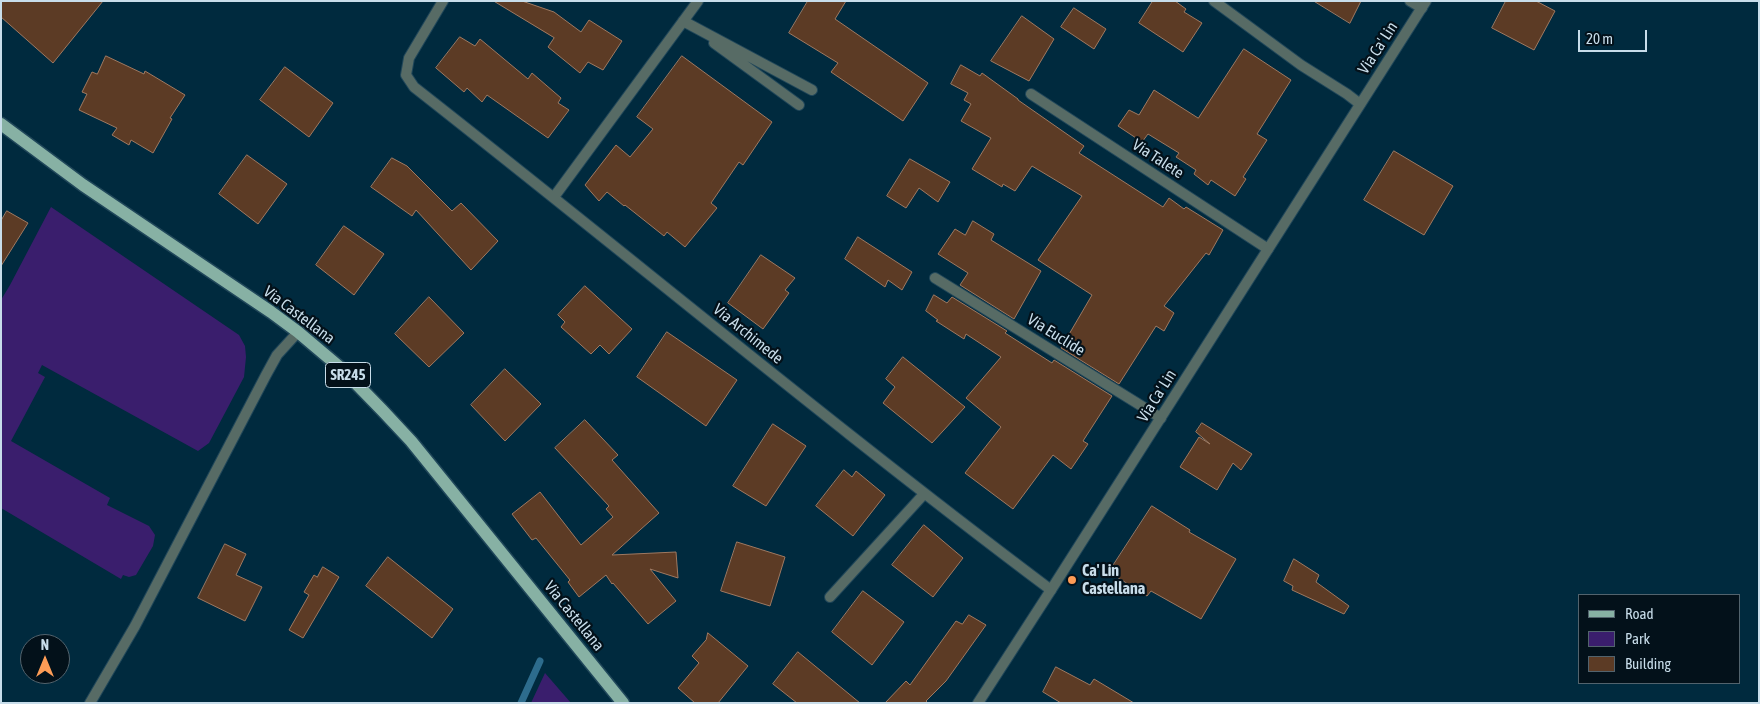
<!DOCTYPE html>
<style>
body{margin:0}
#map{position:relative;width:1760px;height:704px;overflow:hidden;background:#002a3e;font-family:"Asap Condensed",sans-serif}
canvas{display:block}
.frame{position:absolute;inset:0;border:2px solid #c8ddea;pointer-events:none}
.legend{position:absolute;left:1578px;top:594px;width:162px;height:90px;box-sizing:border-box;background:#03111a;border:1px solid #52636d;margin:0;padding:6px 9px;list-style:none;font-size:15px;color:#c8ddea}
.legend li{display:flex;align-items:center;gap:10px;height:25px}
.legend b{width:25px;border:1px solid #52636d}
.north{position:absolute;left:20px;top:634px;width:50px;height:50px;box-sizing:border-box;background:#03111a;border:1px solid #52636d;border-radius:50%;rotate:0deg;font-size:14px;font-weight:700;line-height:20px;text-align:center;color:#c8ddea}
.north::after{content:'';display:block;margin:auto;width:18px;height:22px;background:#fd9c56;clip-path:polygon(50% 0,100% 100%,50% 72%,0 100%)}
.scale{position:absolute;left:1578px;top:30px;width:69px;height:22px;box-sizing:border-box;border:2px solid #c8ddea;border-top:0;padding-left:6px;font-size:15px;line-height:18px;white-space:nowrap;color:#c8ddea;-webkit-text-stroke:4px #03111a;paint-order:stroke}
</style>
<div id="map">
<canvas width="1760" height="704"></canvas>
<div class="frame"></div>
<ul class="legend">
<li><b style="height:6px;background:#87b1a4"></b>Road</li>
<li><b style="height:14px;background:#3a1e6d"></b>Park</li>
<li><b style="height:14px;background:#5c3b25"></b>Building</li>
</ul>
<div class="north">N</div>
<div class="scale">20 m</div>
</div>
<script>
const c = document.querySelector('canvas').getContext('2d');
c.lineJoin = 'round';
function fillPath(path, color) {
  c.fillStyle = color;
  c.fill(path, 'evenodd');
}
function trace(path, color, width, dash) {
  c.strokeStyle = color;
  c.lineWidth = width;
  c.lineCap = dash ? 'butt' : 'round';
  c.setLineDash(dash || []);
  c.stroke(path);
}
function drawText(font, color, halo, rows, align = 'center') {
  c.font = font + ' "Asap Condensed",sans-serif';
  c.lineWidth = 4.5;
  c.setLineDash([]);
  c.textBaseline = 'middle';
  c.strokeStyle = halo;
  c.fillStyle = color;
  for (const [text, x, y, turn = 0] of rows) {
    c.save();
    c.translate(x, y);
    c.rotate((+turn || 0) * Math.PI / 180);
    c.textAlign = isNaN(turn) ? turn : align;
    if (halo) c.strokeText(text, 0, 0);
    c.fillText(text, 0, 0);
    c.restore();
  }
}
fillPath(new Path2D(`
 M 51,207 L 239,335 L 245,346 L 246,357 L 244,377 L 209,443 L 198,451 L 42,365 L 38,373 L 45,377 L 11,441 L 110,498 L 107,505 L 149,526 L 155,535 L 153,546 L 136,575 L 129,577 L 123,575 L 121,579 L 1,508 L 1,300 L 10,285 Z
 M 545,673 L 571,703 L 531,703 Z`), '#3a1e6d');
trace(new Path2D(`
 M 521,703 L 540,661`), '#2d6c8d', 7);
const building = new Path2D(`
 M 1,1 L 103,1 L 53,63 L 1,17 Z
 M 494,1 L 522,1 L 554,12 L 581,32 L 589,20 L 622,41 L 603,70 L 588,62 L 580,73 L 548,47 L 554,38 Z
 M 808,1 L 846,1 L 835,19 L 928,83 L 903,121 L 831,72 L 838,63 L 789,33 Z
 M 1153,1 L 1175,1 L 1186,9 L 1184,12 L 1202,23 L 1183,52 L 1139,23 Z
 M 1314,1 L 1361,1 L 1350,23 Z
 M 1506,1 L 1536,1 L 1555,11 L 1534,50 L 1492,28 Z
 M 1074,8 L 1106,29 L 1094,49 L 1061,27 Z
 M 1022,16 L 1054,39 L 1029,81 L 991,61 Z
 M 460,37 L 475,46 L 480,39 L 528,79 L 532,73 L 561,98 L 558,103 L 569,110 L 548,138 L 487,95 L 482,102 L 467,88 L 464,92 L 436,68 Z
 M 1244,49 L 1291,80 L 1257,134 L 1267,140 L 1243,177 L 1246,179 L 1235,196 L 1211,180 L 1208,185 L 1194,174 L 1196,170 L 1176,157 L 1179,153 L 1148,134 L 1142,142 L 1118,126 L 1129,110 L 1139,115 L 1154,90 L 1198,118 Z
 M 106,56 L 144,74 L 145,71 L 185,95 L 170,118 L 172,119 L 153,153 L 131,140 L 129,145 L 112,135 L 117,128 L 79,110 L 87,94 L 82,92 L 92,72 L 97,74 Z
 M 682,56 L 772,122 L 743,165 L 739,162 L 711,203 L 717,208 L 685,247 L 667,232 L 664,236 L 625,205 L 624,206 L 607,192 L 599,201 L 585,185 L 616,145 L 630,157 L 653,129 L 637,117 Z
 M 961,65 L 980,76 L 982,73 L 1018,99 L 1018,100 L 1084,146 L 1079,153 L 1163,207 L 1169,198 L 1184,209 L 1186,207 L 1223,230 L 1209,255 L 1206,253 L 1164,306 L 1174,313 L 1164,331 L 1156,326 L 1119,384 L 1061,348 L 1092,295 L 1038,260 L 1082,196 L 1032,166 L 1015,191 L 1003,184 L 1002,187 L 972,169 L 991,138 L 961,121 L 971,104 L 964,100 L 968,93 L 951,84 Z
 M 285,67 L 333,103 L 309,137 L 260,100 Z
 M 1394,151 L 1453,186 L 1424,235 L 1364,200 Z
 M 247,155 L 287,184 L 258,224 L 219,194 Z
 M 392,158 L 407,166 L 452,211 L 461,203 L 498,241 L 471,270 L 416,210 L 412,216 L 371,187 Z
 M 910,159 L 950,182 L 938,202 L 919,188 L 906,208 L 887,196 Z
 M 7,211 L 28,223 L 1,266 L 1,221 Z
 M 973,221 L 994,234 L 991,240 L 1041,271 L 1014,319 L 960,285 L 968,273 L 938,254 L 955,229 L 965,235 Z
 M 344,226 L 384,254 L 354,295 L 316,265 Z
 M 858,237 L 912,272 L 902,290 L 888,280 L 885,287 L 845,259 Z
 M 761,255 L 795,278 L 785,290 L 789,293 L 763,329 L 728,303 Z
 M 585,286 L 632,329 L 609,354 L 600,345 L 591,354 L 561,327 L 565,322 L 558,315 Z
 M 934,295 L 947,303 L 952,297 L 1007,331 L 1005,333 L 1052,363 L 1054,360 L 1112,396 L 1083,441 L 1088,444 L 1071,469 L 1053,455 L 1013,509 L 965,473 L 1001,427 L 966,398 L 1001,357 L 966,334 L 964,339 L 936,321 L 938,320 L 926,311 Z
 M 429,297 L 464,333 L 429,367 L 395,334 Z
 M 667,332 L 737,380 L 706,426 L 637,377 Z
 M 903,357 L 965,407 L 932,443 L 883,403 L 895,387 L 886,379 Z
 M 505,369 L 541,404 L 505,441 L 471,405 Z
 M 585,420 L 618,455 L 612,460 L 659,513 L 612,555 L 676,552 L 678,578 L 650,569 L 676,601 L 648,624 L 613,583 L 612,584 L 606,575 L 579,597 L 568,582 L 570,580 L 536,538 L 532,540 L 512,514 L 540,492 L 581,545 L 613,517 L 606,509 L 609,506 L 555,448 Z
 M 1202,423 L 1252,454 L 1241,470 L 1233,463 L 1217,490 L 1180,467 L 1199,437 L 1210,444 L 1196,432 Z
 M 773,424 L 806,446 L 766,506 L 733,486 Z
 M 844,470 L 852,477 L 856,471 L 885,495 L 853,536 L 816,506 Z
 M 1152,506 L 1190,530 L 1189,532 L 1236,559 L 1201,619 L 1151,591 L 1147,596 L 1109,572 Z
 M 924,525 L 963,558 L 933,597 L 892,565 Z
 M 737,542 L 785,557 L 770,606 L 721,591 Z
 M 225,544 L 246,554 L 236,575 L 262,587 L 245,621 L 198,598 Z
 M 388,557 L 453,609 L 432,638 L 366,586 Z
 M 1294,559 L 1319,575 L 1316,582 L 1349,606 L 1344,614 L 1292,590 L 1293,586 L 1284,581 Z
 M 323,567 L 339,577 L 303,638 L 289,630 L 309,595 L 304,592 L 314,575 L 317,577 Z
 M 863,591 L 904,622 L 872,665 L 832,632 Z
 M 969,615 L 986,625 L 946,681 L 926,701 L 928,703 L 885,703 L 906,681 L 910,685 L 956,621 L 962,624 Z
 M 708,633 L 748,666 L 718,703 L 695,703 L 678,688 L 699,663 L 692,656 L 706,640 Z
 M 798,652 L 860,703 L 797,703 L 773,684 Z
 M 1056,667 L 1090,685 L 1094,679 L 1134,703 L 1061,703 L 1043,692 Z`);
fillPath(building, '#5c3b25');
trace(building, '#9e7961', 1);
const minor = new Path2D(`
 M 443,1 L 409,58 L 406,75 L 414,87 C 627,254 835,428 1051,590
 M 1214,1 L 1301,65 L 1347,94 L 1360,104
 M 1410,1 L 1422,8
 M 683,21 L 812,90
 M 714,43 L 799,105
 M 1031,94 L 1268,249
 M 554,197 L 698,1
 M 935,278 L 1161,418
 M 830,597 L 924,494
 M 90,703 L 135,626 L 266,375 L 277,355 L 298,332`);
const tertiary = new Path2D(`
 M 978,703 L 1051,590 L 1426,1`);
const primary = new Path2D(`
 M 1,124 L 83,185 L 271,312 L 298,332 L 343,370 L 382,410 L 411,441 L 623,703`);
trace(minor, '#20475a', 12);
trace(tertiary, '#20475a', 12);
trace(primary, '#20475a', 15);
trace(minor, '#576b65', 10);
trace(tertiary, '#576b65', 10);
trace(primary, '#87b1a4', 12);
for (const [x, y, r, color] of [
 [1072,580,5,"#fd9c56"]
]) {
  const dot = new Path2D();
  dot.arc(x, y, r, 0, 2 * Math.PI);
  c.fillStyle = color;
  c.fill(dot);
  trace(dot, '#03111a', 2);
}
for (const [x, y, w] of [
 [348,375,45]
]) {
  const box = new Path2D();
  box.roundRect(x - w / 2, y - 12.5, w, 25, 4);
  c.fillStyle = '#03111a';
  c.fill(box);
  trace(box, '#c8ddea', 1);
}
drawText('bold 15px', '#c8ddea', null, [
 ["SR245",348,375]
]);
drawText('16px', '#c8ddea', '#03111a', [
 ["Via Ca' Lin",1378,48,-57],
 ["Via Talete",1158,159,33],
 ["Via Castellana",299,315,37],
 ["Via Archimede",748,334,39],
 ["Via Euclide",1056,335,32],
 ["Via Ca' Lin",1157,396,-58],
 ["Via Castellana",574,616,51]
]);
drawText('bold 16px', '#c8ddea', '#03111a', [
 ["Ca' Lin",1082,571],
 ["Castellana",1082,589]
], 'left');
</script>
